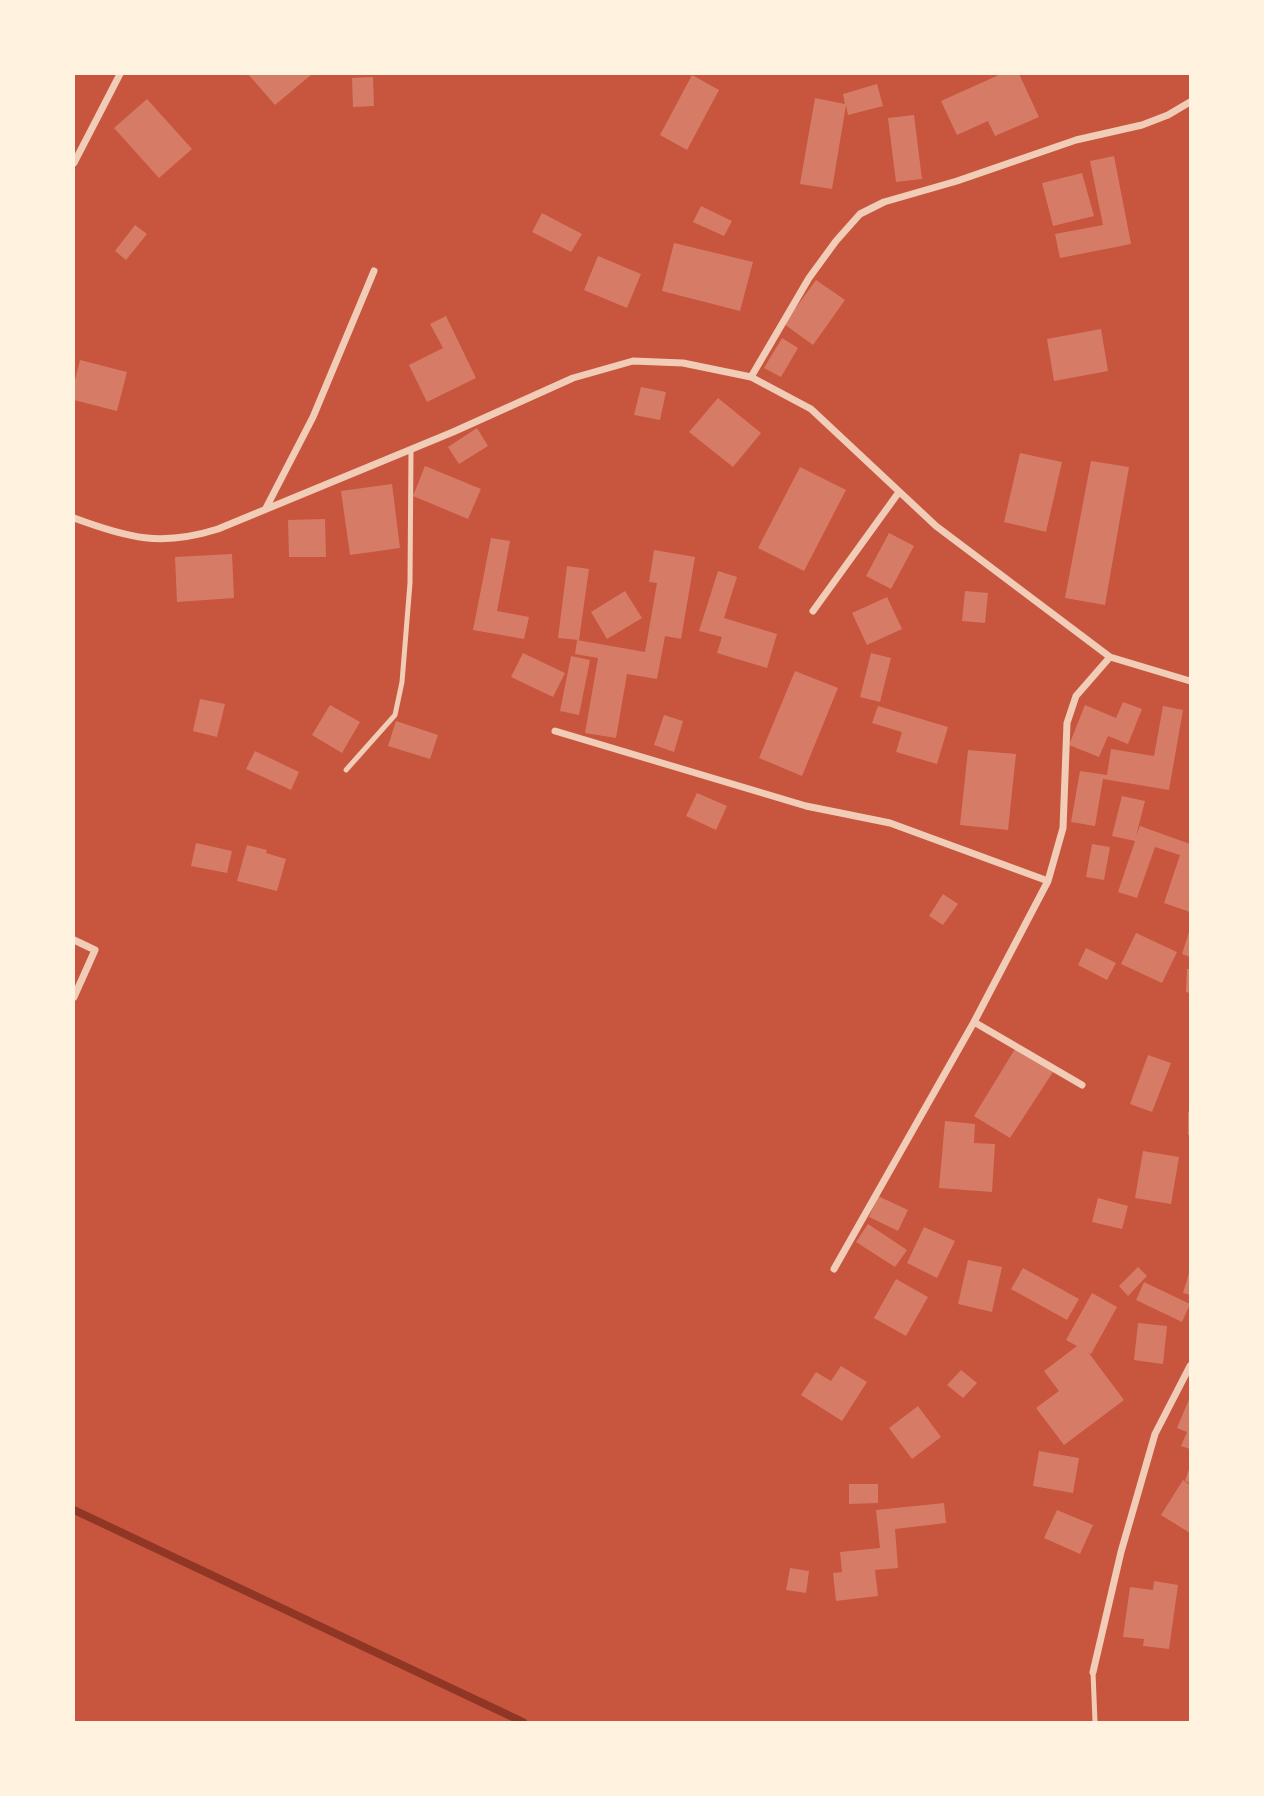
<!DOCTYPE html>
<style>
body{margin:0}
#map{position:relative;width:1264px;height:1796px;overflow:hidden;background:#c8553d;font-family:"Varela Round",sans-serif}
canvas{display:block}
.frame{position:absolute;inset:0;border:75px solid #fff3e0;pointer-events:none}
</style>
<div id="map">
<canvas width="1264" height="1796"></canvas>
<div class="frame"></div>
</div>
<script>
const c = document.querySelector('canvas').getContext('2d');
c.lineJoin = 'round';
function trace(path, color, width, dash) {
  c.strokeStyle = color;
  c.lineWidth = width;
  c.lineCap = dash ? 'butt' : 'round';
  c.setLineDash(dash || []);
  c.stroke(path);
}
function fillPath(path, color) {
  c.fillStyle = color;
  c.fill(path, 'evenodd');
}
trace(new Path2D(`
 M 74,1510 L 523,1722`), '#8f3625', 8);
fillPath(new Path2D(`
 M 248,74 L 312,74 L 275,105 Z
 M 1001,74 L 1019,74 L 1039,117 L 995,136 L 988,121 L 957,135 L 941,101 Z
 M 692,75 L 719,90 L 687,150 L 660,135 Z
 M 373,77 L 374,106 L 353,107 L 352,78 Z
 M 877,84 L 883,106 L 848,115 L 846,105 L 832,189 L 800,184 L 815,98 L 845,104 L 843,94 Z
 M 147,99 L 192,149 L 159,178 L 114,128 Z
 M 914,115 L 922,179 L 896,182 L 888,118 Z
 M 1114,156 L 1131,244 L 1060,258 L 1055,234 L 1103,225 L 1090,161 Z
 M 1082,173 L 1094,216 L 1053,226 L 1042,183 Z
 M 701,206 L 732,221 L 724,236 L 693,222 Z
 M 542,213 L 582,234 L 571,252 L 532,232 Z
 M 135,225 L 147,234 L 126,260 L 115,251 Z
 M 674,243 L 753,262 L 740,311 L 662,291 Z
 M 598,256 L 641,274 L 627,308 L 584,290 Z
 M 816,280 L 845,300 L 813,345 L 784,324 Z
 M 446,316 L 476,378 L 427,402 L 409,365 L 443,348 L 430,324 Z
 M 1101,329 L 1108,371 L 1054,381 L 1047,339 Z
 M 782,338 L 798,348 L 781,377 L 764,368 Z
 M 80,360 L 127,372 L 117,411 L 74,400 L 74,384 Z
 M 641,387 L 666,392 L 660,420 L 634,415 Z
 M 718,398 L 761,433 L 733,467 L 689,432 Z
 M 477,428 L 488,446 L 459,464 L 448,447 Z
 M 1020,453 L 1062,462 L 1046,532 L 1004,522 Z
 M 1091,461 L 1129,467 L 1105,605 L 1065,598 Z
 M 425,466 L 481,489 L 468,519 L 413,496 Z
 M 800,467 L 846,490 L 804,571 L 758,548 Z
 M 392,484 L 400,548 L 350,555 L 341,491 Z
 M 325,519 L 326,557 L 289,557 L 288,520 Z
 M 889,533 L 914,546 L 891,589 L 866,576 Z
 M 491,538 L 510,541 L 497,611 L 529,617 L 524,639 L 473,630 Z
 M 654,550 L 695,557 L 681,639 L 665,636 L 657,679 L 627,674 L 616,738 L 585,733 L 598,658 L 575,654 L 577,640 L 645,652 L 657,583 L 649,582 Z
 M 232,554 L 234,598 L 177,602 L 175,557 Z
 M 567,566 L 589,569 L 579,640 L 558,638 Z
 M 718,571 L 737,577 L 724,618 L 777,634 L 767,668 L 717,653 L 722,637 L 699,631 Z
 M 625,591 L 642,618 L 607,639 L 591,612 Z
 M 965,591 L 988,593 L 985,623 L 962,621 Z
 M 887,597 L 902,629 L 867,645 L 852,613 Z
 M 523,653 L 565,673 L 553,697 L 511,677 Z
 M 871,653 L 891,658 L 880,702 L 860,697 Z
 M 571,656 L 590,660 L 579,715 L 560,711 Z
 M 795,671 L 838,688 L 802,776 L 759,758 Z
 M 200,699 L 225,704 L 217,737 L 193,731 Z
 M 1123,702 L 1142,709 L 1128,744 L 1108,736 L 1099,757 L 1069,745 L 1085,705 L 1116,718 Z
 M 330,705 L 360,722 L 342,753 L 312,735 Z
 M 878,706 L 948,727 L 937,764 L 896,752 L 902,732 L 872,723 Z
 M 1163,706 L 1183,710 L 1169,790 L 1103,779 L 1095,826 L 1071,822 L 1080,771 L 1107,775 L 1111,749 L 1154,756 Z
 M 664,715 L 683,721 L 674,752 L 654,745 Z
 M 396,721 L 438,735 L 430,759 L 388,746 Z
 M 968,750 L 1016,754 L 1008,830 L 960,825 Z
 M 255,751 L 299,772 L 291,790 L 246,769 Z
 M 697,793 L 727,806 L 716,830 L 686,816 Z
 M 1122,796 L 1145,801 L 1136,836 L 1140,826 L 1190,844 L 1190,912 L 1164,903 L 1180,855 L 1155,847 L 1137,898 L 1118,892 L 1135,841 L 1112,836 Z
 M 196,843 L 232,851 L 227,873 L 191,866 Z
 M 1092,844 L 1110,847 L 1104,880 L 1086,877 Z
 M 247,845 L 267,850 L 266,853 L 286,859 L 277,891 L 237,881 Z
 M 943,894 L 958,904 L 943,925 L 929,916 Z
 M 1190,929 L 1190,957 L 1182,954 Z
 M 1136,933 L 1177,952 L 1162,983 L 1121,964 Z
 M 1086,948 L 1116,963 L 1107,980 L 1078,965 Z
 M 1187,969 L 1190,969 L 1190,993 L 1186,992 Z
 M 1015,1049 L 1053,1072 L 1010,1138 L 974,1116 Z
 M 1148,1055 L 1171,1063 L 1152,1112 L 1130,1104 Z
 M 1188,1112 L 1190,1112 L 1190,1135 L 1188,1135 Z
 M 945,1121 L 975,1124 L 974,1143 L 995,1144 L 992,1192 L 939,1188 Z
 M 1143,1151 L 1179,1157 L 1171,1204 L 1135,1198 Z
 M 878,1196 L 908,1210 L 898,1231 L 869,1217 Z
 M 1098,1198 L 1128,1206 L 1122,1229 L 1092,1222 Z
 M 868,1224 L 907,1250 L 895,1267 L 856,1242 Z
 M 924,1227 L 955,1241 L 937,1278 L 907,1263 Z
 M 968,1260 L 1002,1267 L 992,1312 L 958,1304 Z
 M 1138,1267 L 1147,1276 L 1128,1296 L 1119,1286 Z
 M 1023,1268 L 1079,1299 L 1067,1320 L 1011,1289 Z
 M 1190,1270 L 1190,1295 L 1183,1293 Z
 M 896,1279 L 928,1297 L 906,1336 L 874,1318 Z
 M 1144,1282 L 1190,1304 L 1182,1322 L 1136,1300 Z
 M 1092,1293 L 1117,1307 L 1091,1354 L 1088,1352 L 1124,1400 L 1064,1445 L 1036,1408 L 1059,1391 L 1044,1371 L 1077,1346 L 1066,1340 Z
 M 1138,1323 L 1167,1326 L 1163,1364 L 1134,1360 Z
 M 841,1366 L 867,1382 L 842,1421 L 801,1395 L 816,1372 L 831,1381 Z
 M 961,1370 L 977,1383 L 963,1398 L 947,1385 Z
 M 1190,1397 L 1190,1449 L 1181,1446 L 1187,1432 L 1177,1428 Z
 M 918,1406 L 941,1437 L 912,1459 L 889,1428 Z
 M 1039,1451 L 1079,1458 L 1073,1493 L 1033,1486 Z
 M 1190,1466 L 1190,1483 L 1185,1481 Z
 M 1183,1480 L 1190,1485 L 1190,1533 L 1161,1515 Z
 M 849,1484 L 878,1484 L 878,1503 L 849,1504 Z
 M 944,1503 L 946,1523 L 895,1529 L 898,1568 L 875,1570 L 878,1596 L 836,1601 L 833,1573 L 842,1572 L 840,1552 L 880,1548 L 876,1510 Z
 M 1057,1510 L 1093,1525 L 1080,1554 L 1044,1538 Z
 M 790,1568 L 809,1571 L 806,1593 L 786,1590 Z
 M 1154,1581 L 1178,1585 L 1169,1649 L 1143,1646 L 1144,1639 L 1123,1637 L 1130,1587 L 1153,1590 Z`), '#d67c66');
trace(new Path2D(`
 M 346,770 L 395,715 L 402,682 L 410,583 L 411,449
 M 1093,1672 L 1095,1722`), '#f1ccb7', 5);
trace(new Path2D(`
 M 74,163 L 120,74
 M 751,377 L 809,278 L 836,241 L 860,214 L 884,202 L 957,181 L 1076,140 L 1142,125 L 1168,115 L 1190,102
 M 266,508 L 313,417 L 374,271
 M 74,518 C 128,538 161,547 218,529 L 453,432 L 573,378 L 633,361 L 683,363 L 751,377 L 811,409 L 936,526 L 1110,657 L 1190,681
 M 813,611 L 899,492
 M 555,731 L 806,806 L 890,823 L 1048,881
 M 74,940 L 95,950 L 74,997
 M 974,1022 L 1082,1085
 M 834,1269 L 974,1022 L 1048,881 L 1063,828 L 1067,723 L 1076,696 L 1110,657
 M 1093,1672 L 1121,1552 L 1155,1434 L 1190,1366`), '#f1ccb7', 7);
</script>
